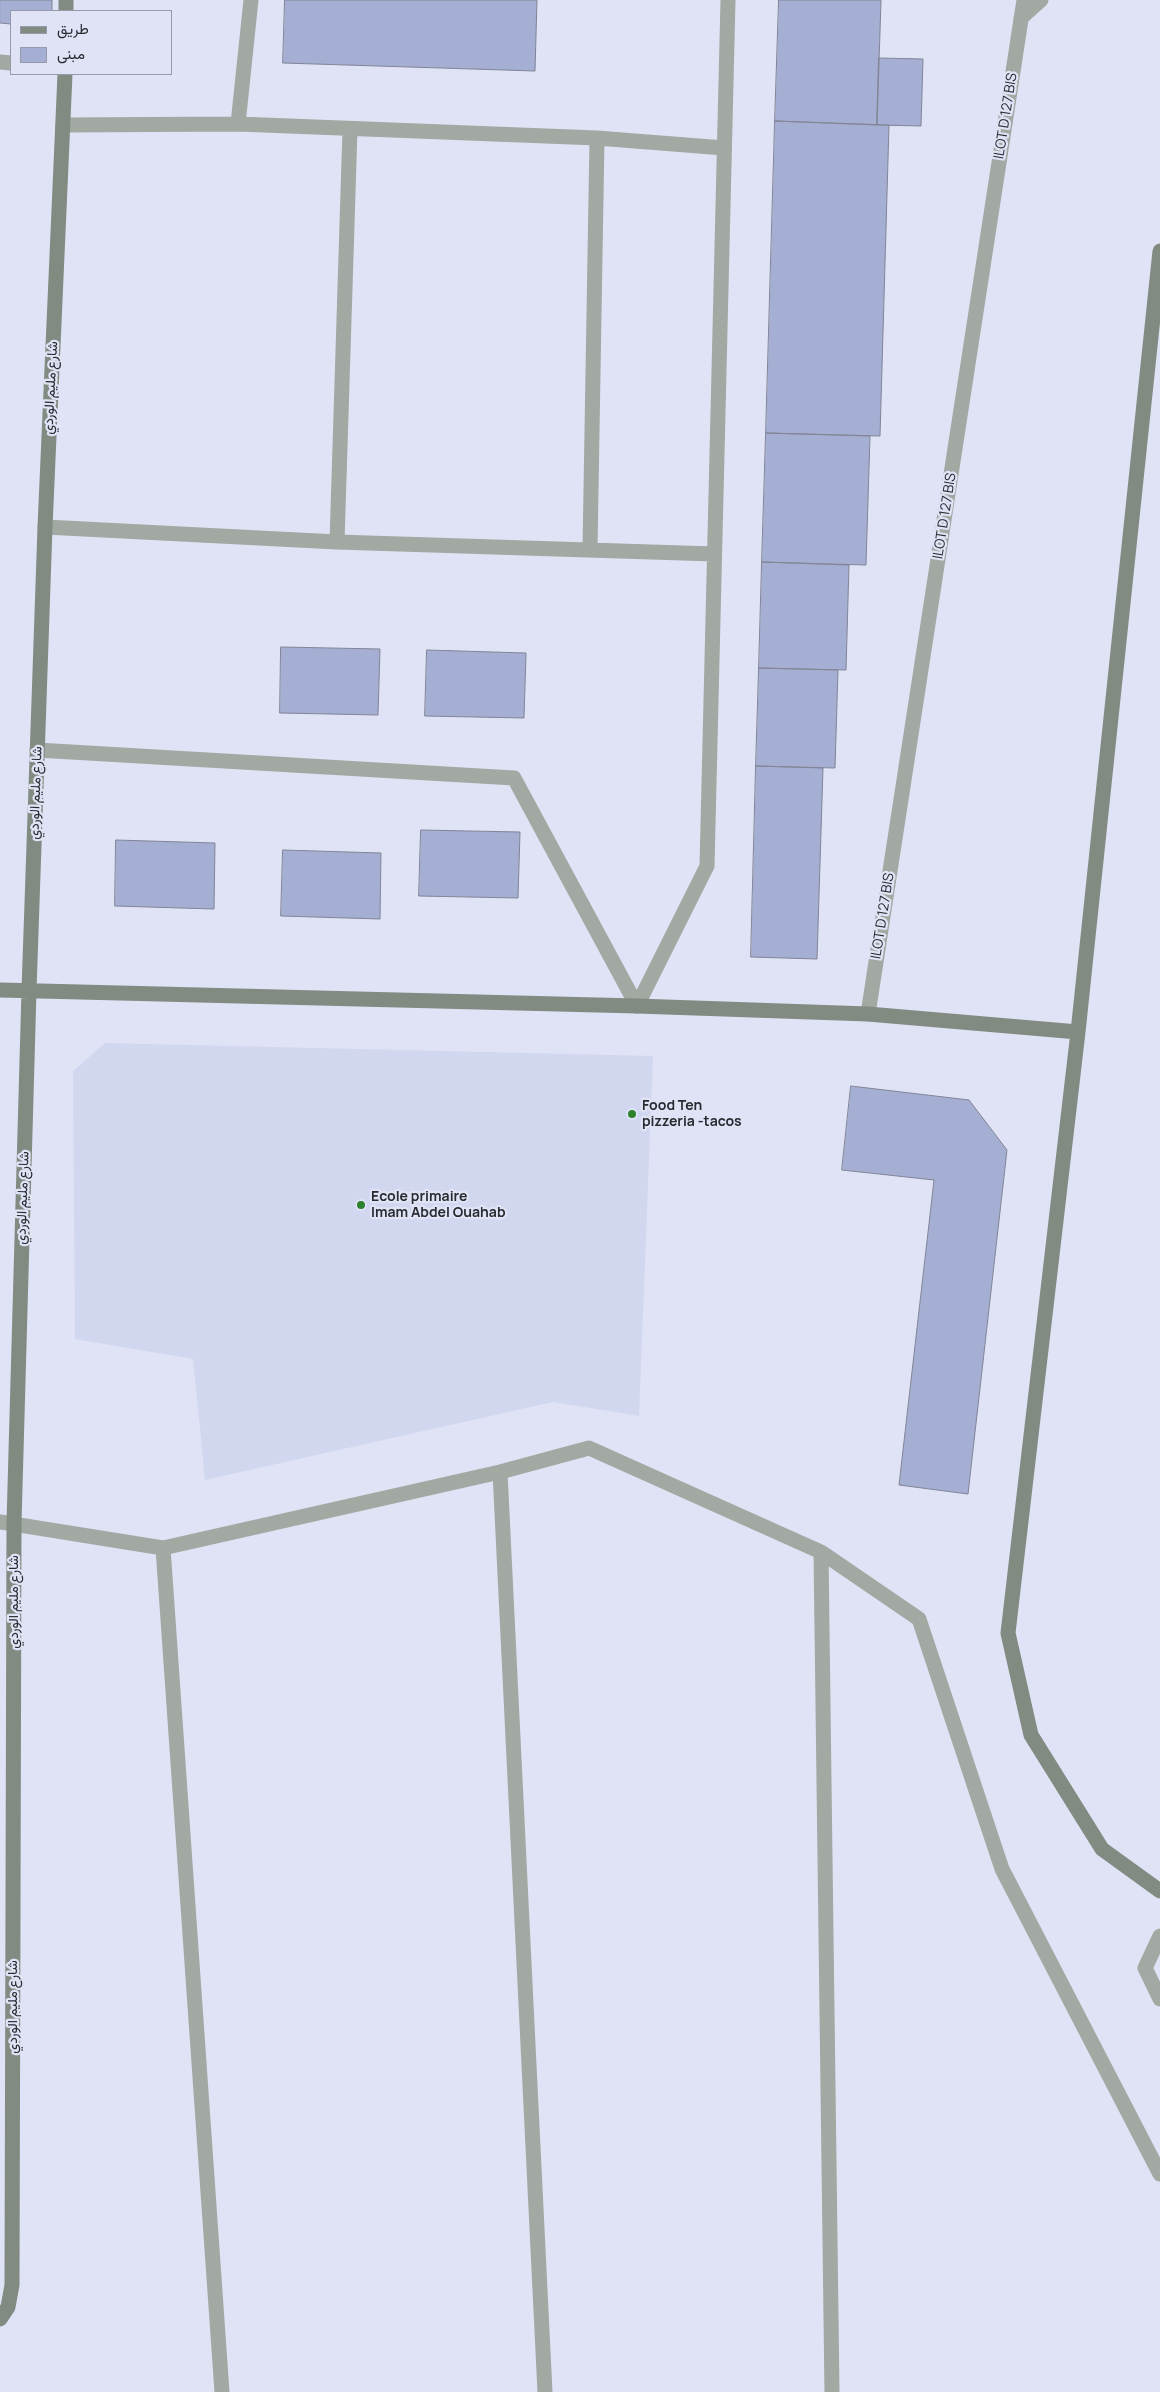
<!DOCTYPE html>
<meta charset="utf-8">
<style>
body{margin:0}
#map{position:relative;width:1160px;height:2392px;overflow:hidden;background:#dfe3f5;font-family:Manrope,Vazirmatn,sans-serif}
canvas{display:block}
.legend{position:absolute;left:10px;top:10px;width:162px;height:65px;box-sizing:border-box;background:#dfe3f5;border:1px solid #9699a7;margin:0;padding:6px 9px;list-style:none;font-size:15px;color:#292b31}
.legend li{display:flex;align-items:center;gap:10px;height:25px}
.legend b{width:25px;border:1px solid #9699a7}
</style>
<div id="map">
<canvas width="1160" height="2392"></canvas>
<ul class="legend">
<li><b style="height:6px;background:#828b82"></b>طريق</li>
<li><b style="height:14px;background:#a5aed3"></b>مبنى</li>
</ul>
</div>
<script>
const c = document.querySelector('canvas').getContext('2d');
c.lineJoin = 'round';
function fillPath(path, color) {
  c.fillStyle = color;
  c.fill(path, 'evenodd');
}
function trace(path, color, width, dash) {
  c.strokeStyle = color;
  c.lineWidth = width;
  c.lineCap = dash ? 'butt' : 'round';
  c.setLineDash(dash || []);
  c.stroke(path);
}
function drawText(font, color, halo, rows, align = 'center') {
  c.font = font + ' Manrope,Vazirmatn,sans-serif';
  c.lineWidth = 4.5;
  c.setLineDash([]);
  c.textBaseline = 'middle';
  c.strokeStyle = halo;
  c.fillStyle = color;
  for (const [text, x, y, turn = 0] of rows) {
    c.save();
    c.translate(x, y);
    c.rotate((+turn || 0) * Math.PI / 180);
    c.textAlign = isNaN(turn) ? turn : align;
    if (halo) c.strokeText(text, 0, 0);
    c.fillText(text, 0, 0);
    c.restore();
  }
}
fillPath(new Path2D(`
 M 105,1043 L 653,1056 L 639,1416 L 553,1402 L 205,1480 L 193,1359 L 75,1339 L 73,1071 Z`), '#d2d7f0');
const building = new Path2D(`
 M 0,0 L 52,0 L 52,11 L 11,11 L 11,24 L 0,23 Z
 M 285,0 L 537,0 L 535,71 L 283,63 Z
 M 779,0 L 881,0 L 877,125 L 775,121 Z
 M 879,58 L 923,59 L 921,126 L 877,125 Z
 M 775,121 L 889,125 L 880,436 L 766,433 Z
 M 766,433 L 870,436 L 866,565 L 762,562 Z
 M 762,562 L 849,565 L 846,670 L 759,668 Z
 M 281,647 L 380,649 L 378,715 L 280,713 Z
 M 427,650 L 526,653 L 524,718 L 425,716 Z
 M 759,668 L 838,670 L 835,768 L 756,766 Z
 M 756,766 L 823,768 L 817,959 L 751,957 Z
 M 421,830 L 520,832 L 518,898 L 419,896 Z
 M 116,840 L 215,843 L 214,909 L 115,906 Z
 M 283,850 L 381,853 L 380,919 L 281,916 Z
 M 851,1086 L 969,1100 L 1007,1150 L 968,1494 L 899,1485 L 934,1180 L 842,1170 Z`);
fillPath(building, '#a5aed3');
trace(building, '#818595', 1);
trace(new Path2D(`
 M 1160,1936 L 1145,1968 L 1160,1999`), '#a2a8a2', 15);
trace(new Path2D(`
 M 1021,18 L 1041,0
 M 0,62 L 11,63
 M 238,124 L 251,0
 M 63,125 L 238,124 L 597,138 L 724,148
 M 45,527 L 337,542 L 714,554
 M 337,542 L 350,129
 M 590,549 L 597,138
 M 37,750 L 514,778 L 637,1006
 M 637,1006 L 707,866 L 728,0
 M 868,1014 L 1024,0
 M 500,1472 L 545,2392
 M 0,1522 L 163,1548 L 500,1472 L 589,1448 L 821,1552 L 919,1619 L 1002,1869 L 1160,2174
 M 163,1548 L 222,2392
 M 821,1552 L 832,2392`), '#a2a8a2', 15);
trace(new Path2D(`
 M 66,11 L 66,0
 M 1160,251 L 1078,1032 L 1008,1633 L 1031,1735 L 1102,1849 L 1160,1891
 M 0,990 L 637,1006 L 868,1014 L 1078,1032
 M 0,2319 L 8,2307 L 12,2285 L 14,1523 L 29,990 L 45,527 L 65,74`), '#828b82', 15);
for (const [x, y, r, color] of [
 [632,1114,5,"#2c812e"],
 [361,1205,5,"#2c812e"]
]) {
  const dot = new Path2D();
  dot.arc(x, y, r, 0, 2 * Math.PI);
  c.fillStyle = color;
  c.fill(dot);
  trace(dot, '#dfe3f5', 2);
}
drawText('14px', '#292b31', '#dfe3f5', [
 ["ILOT D 127 BIS",1006,116,-81],
 ["شارع مليم الوردي",51,388,-87],
 ["ILOT D 127 BIS",945,516,-81],
 ["شارع مليم الوردي",36,793,-88],
 ["ILOT D 127 BIS",883,916,-81],
 ["شارع مليم الوردي",23,1198,-88],
 ["شارع مليم الوردي",14,1602,-90],
 ["شارع مليم الوردي",13,2007,-90]
]);
drawText('bold 14px', '#292b31', '#dfe3f5', [
 ["Food Ten",642,1106],
 ["pizzeria -tacos",642,1122],
 ["Ecole primaire",371,1197],
 ["Imam Abdel Ouahab",371,1213]
], 'left');
</script>
